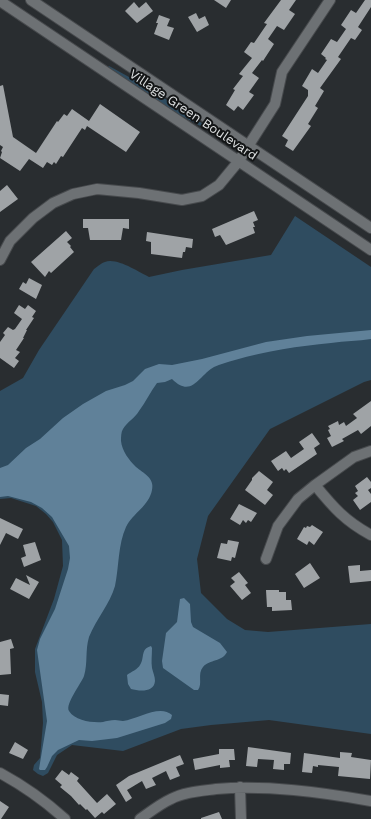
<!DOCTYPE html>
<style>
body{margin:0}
canvas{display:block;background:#292d30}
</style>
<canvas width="371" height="819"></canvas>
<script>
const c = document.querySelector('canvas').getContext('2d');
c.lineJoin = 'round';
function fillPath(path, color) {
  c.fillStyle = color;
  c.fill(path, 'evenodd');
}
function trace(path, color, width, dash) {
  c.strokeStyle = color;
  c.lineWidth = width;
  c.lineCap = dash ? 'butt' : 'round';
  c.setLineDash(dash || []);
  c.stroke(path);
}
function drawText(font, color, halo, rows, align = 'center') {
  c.font = font + ' "Work Sans",sans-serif';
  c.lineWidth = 4;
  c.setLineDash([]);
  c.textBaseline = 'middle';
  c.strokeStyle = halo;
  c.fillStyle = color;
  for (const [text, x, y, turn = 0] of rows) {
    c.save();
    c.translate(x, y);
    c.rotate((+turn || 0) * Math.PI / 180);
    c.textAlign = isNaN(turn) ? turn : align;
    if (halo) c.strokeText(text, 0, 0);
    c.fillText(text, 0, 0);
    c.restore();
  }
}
fillPath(new Path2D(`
 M 109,66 L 149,88 L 230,142 L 229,143 L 212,132 L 174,112 L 108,67 Z
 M 295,216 L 371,267 L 371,380 L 364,382 L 270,429 L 208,516 L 197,559 L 201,593 L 227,619 L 245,630 L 268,632 L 371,624 L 371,734 L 269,720 L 211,725 L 181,729 L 123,751 L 72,745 L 57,755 L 48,773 L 43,776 L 38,774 L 33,770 L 34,765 L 40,758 L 43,723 L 42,702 L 35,672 L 35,649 L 54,599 L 63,566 L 62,540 L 53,522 L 46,514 L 36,506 L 11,498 L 0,499 L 0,391 L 23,378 L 39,350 L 94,269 C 97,267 101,263 105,262 C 116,257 139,272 149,277 L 182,270 L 271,255 Z`), '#2f4c60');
fillPath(new Path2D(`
 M 371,330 L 371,339 C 358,341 345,341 331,343 C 299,346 266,351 235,360 C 228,362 220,364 214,367 C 199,375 192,399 172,379 L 165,382 L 157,383 C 150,392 146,402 139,411 C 135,418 127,422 123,429 C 121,432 121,437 121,441 C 122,451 129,460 136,467 C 143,473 155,478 152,490 C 149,506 133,513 126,527 C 118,544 119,567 115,586 C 110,604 96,619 89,637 C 85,650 88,663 84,676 C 81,684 65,704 69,711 C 75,721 93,723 103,722 C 106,721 111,720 115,720 C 118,720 120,721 123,721 C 138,719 160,704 172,715 L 171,719 L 165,723 L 117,738 L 92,741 L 79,740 L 58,750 L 52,756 L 47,767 L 45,770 L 40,770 L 39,769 L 47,721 L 37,650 L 40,639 L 55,609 L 68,569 L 70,558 L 69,546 L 52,517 L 42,508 L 31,502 L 8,496 L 0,497 L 0,468 L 8,465 L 26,448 L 40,439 L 63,418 L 83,404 L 106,391 L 125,385 L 133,381 L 145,369 L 159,364 L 172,365 L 202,359 L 266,342 L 307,336 Z
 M 184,598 L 190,604 L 191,622 L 193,627 L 220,643 L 227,652 C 222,662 210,659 203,667 C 197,674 203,684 198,690 L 194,690 L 163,668 L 162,661 L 166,633 L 177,622 L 180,599 Z
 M 151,646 L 152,648 C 152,655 151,662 152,668 C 153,672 155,677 155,681 C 154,693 139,691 131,689 L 128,684 L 127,675 C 131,672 138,669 140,665 C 145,658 140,649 151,646 Z`), '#608199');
fillPath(new Path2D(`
 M 214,0 L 231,0 L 226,8 Z
 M 281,0 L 296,0 L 289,10 L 295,14 L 284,30 L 277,26 L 268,39 L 274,44 L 263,61 L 262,60 L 252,73 L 259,78 L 249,92 L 254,95 L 243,110 L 238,106 L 234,111 L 226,105 L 235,90 L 233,89 L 243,76 L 239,74 L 252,58 L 244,52 L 251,42 L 254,43 L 267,24 L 264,23 Z
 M 365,0 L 371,0 L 371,7 L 358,27 L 362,30 L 355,40 L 351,38 L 338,57 L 341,59 L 320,88 L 324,91 L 315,106 L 318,108 L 308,124 L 311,126 L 293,151 L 285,146 L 288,140 L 282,136 L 308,96 L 308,90 L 302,86 L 312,69 L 318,73 L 327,60 L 325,59 L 326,58 L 321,54 L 331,39 L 337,42 L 346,29 L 341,25 L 351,10 L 356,13 Z
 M 134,2 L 139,8 L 146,2 L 153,11 L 137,23 L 125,11 Z
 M 196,13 L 199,19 L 205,16 L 209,25 L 197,32 L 188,17 Z
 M 159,15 L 170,19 L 167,26 L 174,28 L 169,40 L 154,34 L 158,23 L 156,23 Z
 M 3,85 L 13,137 L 36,153 L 57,121 L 58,122 L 64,114 L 67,116 L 72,109 L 89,121 L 100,104 L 140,132 L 126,152 L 87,126 L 85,130 L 82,128 L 63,157 L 61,156 L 56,164 L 54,162 L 52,165 L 47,162 L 43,168 L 29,159 L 20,171 L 0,158 L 2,152 L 1,151 L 3,147 L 0,145 L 0,86 Z
 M 7,185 L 18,199 L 0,212 L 0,191 Z
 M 254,211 L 258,220 L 253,222 L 255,227 L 253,227 L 255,233 L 226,245 L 220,235 L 215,237 L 212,229 Z
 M 83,219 L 129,219 L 129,229 L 123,228 L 121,240 L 90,240 L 88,228 L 83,228 Z
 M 66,231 L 72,238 L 67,242 L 71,246 L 70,247 L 74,252 L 51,273 L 49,271 L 45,277 L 31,262 Z
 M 147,232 L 193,239 L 192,248 L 186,247 L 185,252 L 183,252 L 182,258 L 151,254 L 151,242 L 146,241 Z
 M 29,278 L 42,285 L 36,299 L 19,289 L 23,282 L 26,284 Z
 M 19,305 L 25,309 L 28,305 L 36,311 L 32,317 L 34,318 L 26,330 L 27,330 L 23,338 L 24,338 L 16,350 L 20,352 L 15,358 L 19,361 L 14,368 L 0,358 L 0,342 L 5,335 L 3,333 L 8,327 L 13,330 L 15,329 L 22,319 L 14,313 Z
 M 371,401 L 371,426 L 361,434 L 358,430 L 342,439 L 344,441 L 332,447 L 327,438 L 331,436 L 328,430 L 330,429 L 328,426 L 338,421 L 339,425 L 344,422 L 346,426 L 357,418 L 353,414 Z
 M 312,433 L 320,444 L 314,448 L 317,454 L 289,473 L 286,469 L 284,471 L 282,468 L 278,471 L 271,461 L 286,451 L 291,458 L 304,449 L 299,442 Z
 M 259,471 L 273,482 L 267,490 L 273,495 L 265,505 L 245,490 L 252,480 L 252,478 Z
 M 367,477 L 371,482 L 371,488 L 368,490 L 371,494 L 371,502 L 360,510 L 353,500 L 358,496 L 355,493 L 358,491 L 355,486 Z
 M 239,504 L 257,513 L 251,522 L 248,520 L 246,523 L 243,520 L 240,525 L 230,519 Z
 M 0,518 L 23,529 L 18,539 L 6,533 L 0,545 Z
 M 312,525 L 323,532 L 314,545 L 309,541 L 307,545 L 297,539 L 304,527 L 306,528 L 307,526 L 310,527 Z
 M 228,540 L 239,542 L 235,558 L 232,557 L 231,561 L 217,558 L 221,543 L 227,544 Z
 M 35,542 L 41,560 L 24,567 L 21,558 L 26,556 L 23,545 Z
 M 310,563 L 320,578 L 304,588 L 295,574 Z
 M 360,565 L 360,571 L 371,570 L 371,581 L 350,583 L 348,566 Z
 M 239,572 L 248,583 L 245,585 L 251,593 L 242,600 L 230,586 L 235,582 L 231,578 Z
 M 26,575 L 39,582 L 29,599 L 10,589 L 16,578 L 30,585 Z
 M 266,590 L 279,590 L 279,592 L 286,592 L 286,600 L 291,600 L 292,610 L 272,611 L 272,607 L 267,607 Z
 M 11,639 L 14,648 L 10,649 L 11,674 L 0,675 L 0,642 Z
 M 0,694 L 9,695 L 8,706 L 0,705 Z
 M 15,742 L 28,750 L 23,759 L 9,753 Z
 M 248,747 L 291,753 L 290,764 L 284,764 L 284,770 L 273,769 L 274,760 L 258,759 L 257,767 L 246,766 Z
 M 219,749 L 234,749 L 235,760 L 229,760 L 230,767 L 220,768 L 220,765 L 195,770 L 193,759 L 219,754 Z
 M 340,752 L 352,753 L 351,757 L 371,760 L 370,779 L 338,776 L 339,767 L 318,765 L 318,767 L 313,766 L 312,773 L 302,772 L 304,753 L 340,758 Z
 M 180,755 L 184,764 L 176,767 L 180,776 L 170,780 L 166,771 L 152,778 L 156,785 L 146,789 L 142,781 L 127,790 L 132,798 L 126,802 L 116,785 L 129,776 Z
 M 62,770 L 69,775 L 71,772 L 79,778 L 77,781 L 97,803 L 107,794 L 116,804 L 104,814 L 102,812 L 95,818 L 87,809 L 86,810 L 80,804 L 79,805 L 71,796 L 60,787 L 62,785 L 55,779 Z
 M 0,801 L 9,807 L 1,819 L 0,819 Z
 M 219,812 L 222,819 L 201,819 L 201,818 Z`), '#9fa3a6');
const minor = new Path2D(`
 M 31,0 L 371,228
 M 0,1 L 371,250
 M 0,260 L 10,241 L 33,218 L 53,203 L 73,194 L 97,189 L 139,193 L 182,200 L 202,196 L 219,185 L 238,162 L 275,104 L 282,72 L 330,0
 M 315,485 C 333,507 345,521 371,535
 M 266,559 L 278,526 L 298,499 L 315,485 L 354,457 L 371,451
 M 0,773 C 24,786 45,801 65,819
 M 240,787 L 241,819
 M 140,819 C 150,812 160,804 171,799 C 184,792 201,791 216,789 C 268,785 320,792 371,801`);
trace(minor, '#474a4d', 12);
trace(minor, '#6d7174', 10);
drawText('13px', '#dee1e2', '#131516', [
 ["Village Green Boulevard",193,115,34]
]);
</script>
